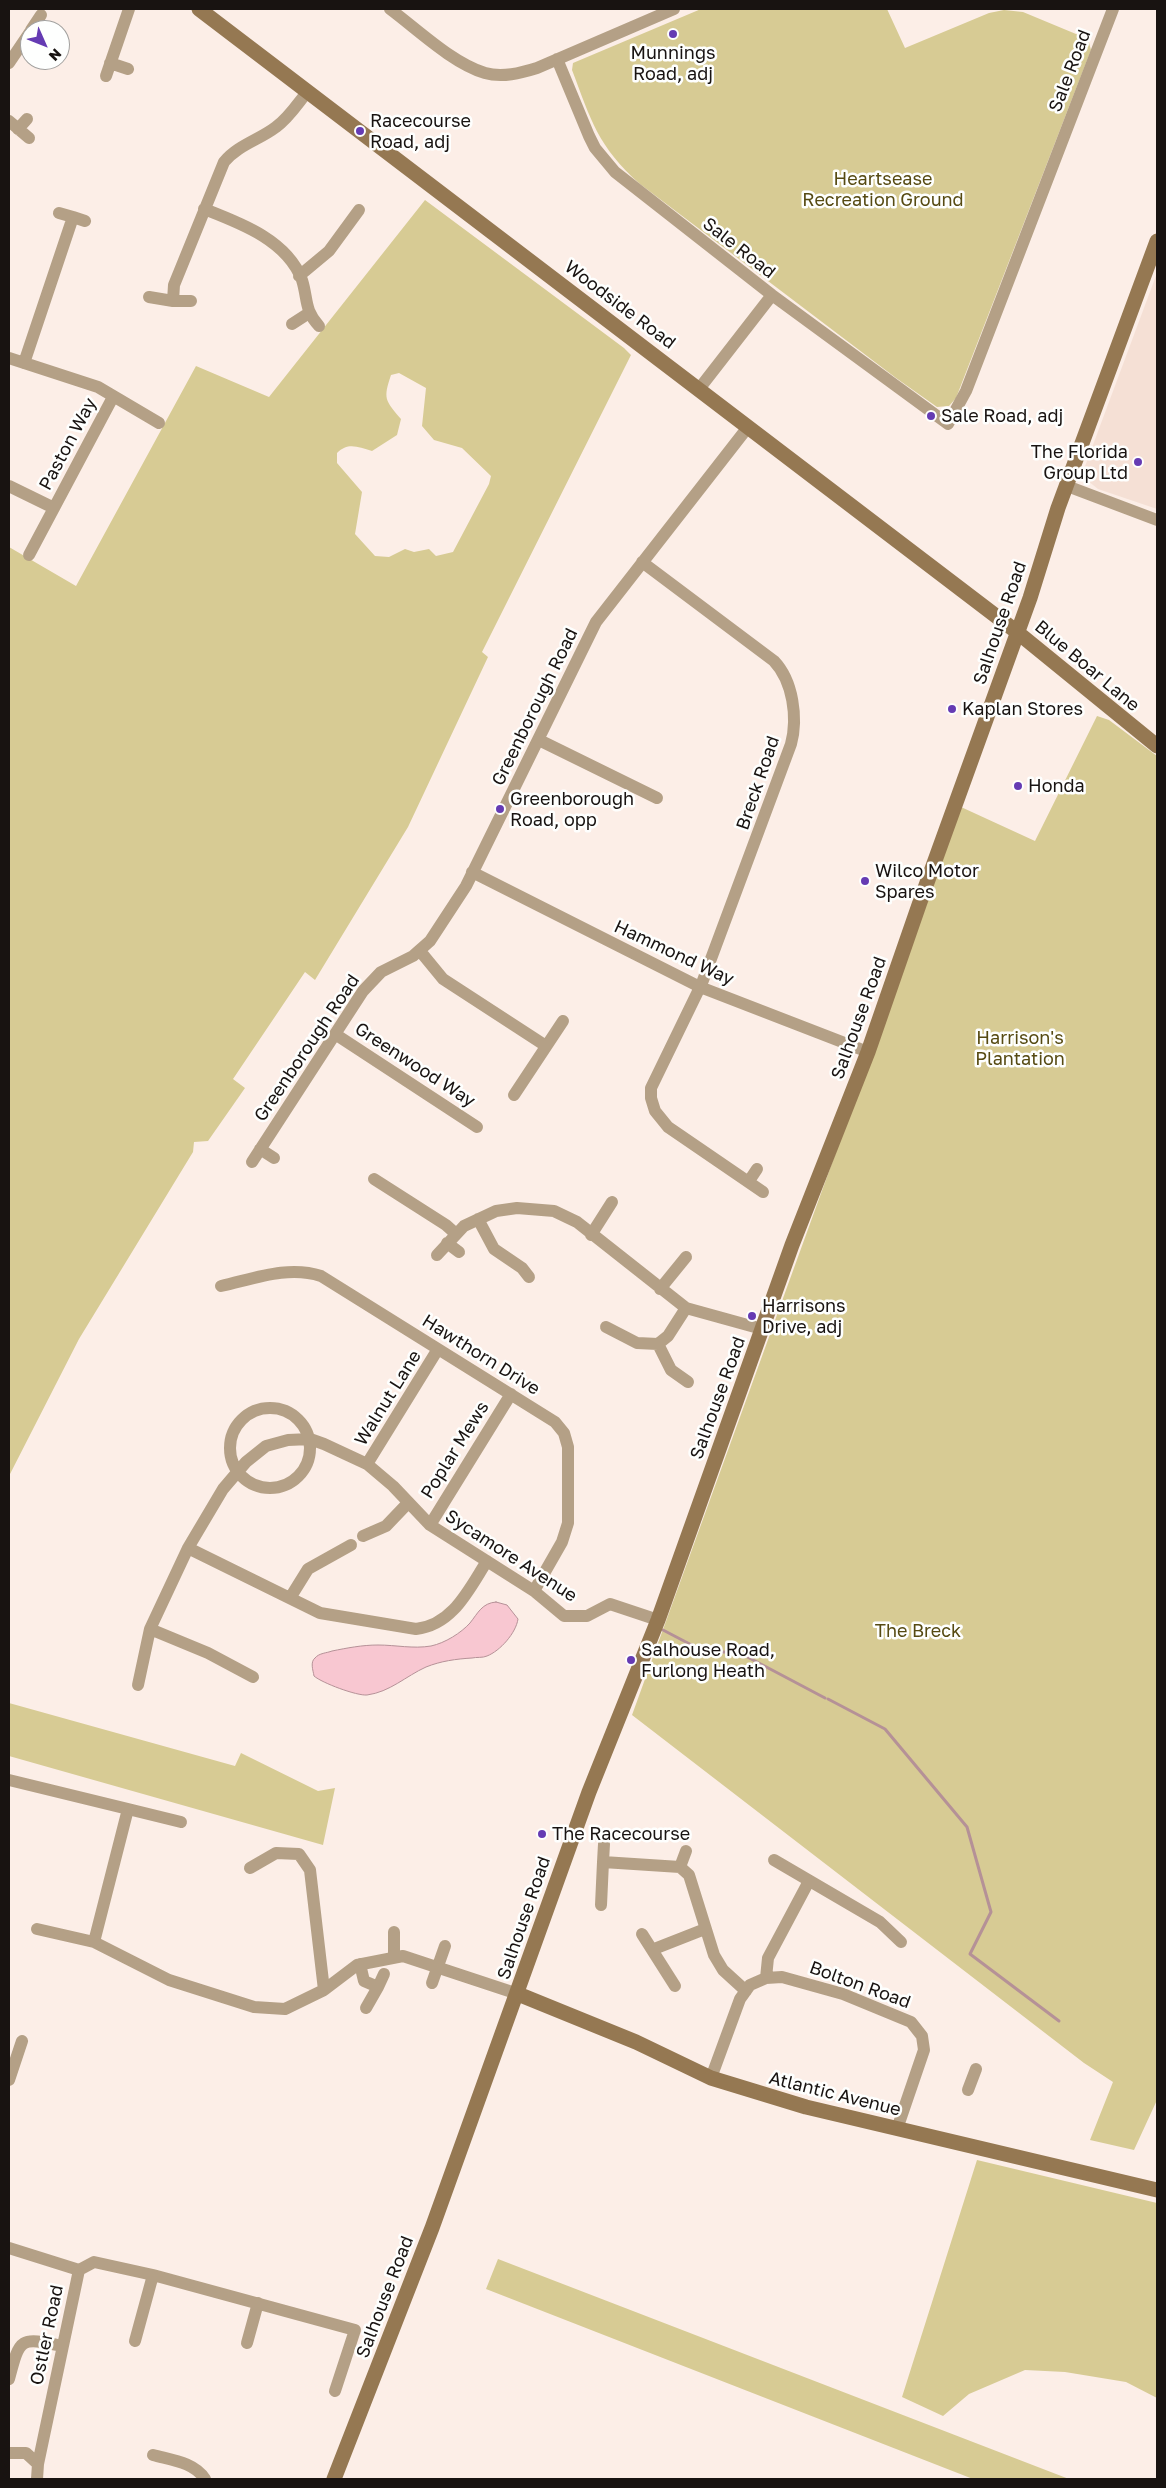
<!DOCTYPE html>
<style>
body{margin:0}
#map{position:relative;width:1166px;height:2488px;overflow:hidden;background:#fceee7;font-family:"Golos Text",sans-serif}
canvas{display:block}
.frame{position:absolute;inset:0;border:10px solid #181311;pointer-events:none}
.north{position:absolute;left:20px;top:20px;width:50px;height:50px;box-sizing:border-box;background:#fefffe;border:1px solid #a2a19f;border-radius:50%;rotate:134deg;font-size:14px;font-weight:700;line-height:20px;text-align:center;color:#181311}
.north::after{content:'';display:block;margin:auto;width:18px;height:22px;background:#653bb3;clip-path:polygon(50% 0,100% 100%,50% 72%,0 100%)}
</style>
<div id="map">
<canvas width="1166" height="2488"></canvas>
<div class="frame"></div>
<div class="north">N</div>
</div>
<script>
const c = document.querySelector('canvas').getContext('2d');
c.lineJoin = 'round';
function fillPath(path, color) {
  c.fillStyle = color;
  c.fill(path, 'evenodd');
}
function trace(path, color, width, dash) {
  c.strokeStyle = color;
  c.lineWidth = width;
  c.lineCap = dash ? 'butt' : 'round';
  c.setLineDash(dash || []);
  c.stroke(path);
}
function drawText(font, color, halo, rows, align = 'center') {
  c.font = font + ' "Golos Text",sans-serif';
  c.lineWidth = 5;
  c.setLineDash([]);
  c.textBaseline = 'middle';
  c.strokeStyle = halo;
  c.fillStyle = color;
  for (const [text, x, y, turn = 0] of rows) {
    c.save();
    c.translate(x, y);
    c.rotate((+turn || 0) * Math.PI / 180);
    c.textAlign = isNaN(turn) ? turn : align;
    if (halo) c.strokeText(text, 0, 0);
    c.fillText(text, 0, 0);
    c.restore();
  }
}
fillPath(new Path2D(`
 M 1157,273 L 1157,509 L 1098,489 L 1088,481 L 1084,469 Z`), '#f5e0d5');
fillPath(new Path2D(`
 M 701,9 L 887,9 L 905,48 L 989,13 L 1004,10 L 1023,12 L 1088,39 L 1091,50 L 956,398 L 949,406 L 937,407 L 896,378 L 640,184 C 598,147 591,120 572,70 L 573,63 Z
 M 425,200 L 624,348 L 631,355 L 482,652 L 488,657 L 408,827 L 315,980 L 305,972 L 233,1079 L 245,1088 L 208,1141 L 194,1142 L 193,1152 L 79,1339 L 9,1476 L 9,547 L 76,586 L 196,366 L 269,397 ZM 399,373 L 426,388 L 422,426 L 434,440 L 462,448 L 491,476 L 489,484 L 453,552 L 436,556 L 429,549 L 414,552 L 405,549 L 389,557 L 375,556 L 355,534 L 362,492 L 337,463 L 337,453 C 348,442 358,447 372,451 L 397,435 L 401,419 C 385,400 383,399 391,375 Z
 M 1097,716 L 1109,720 L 1157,756 L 1157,2100 L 1134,2150 L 1090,2140 L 1113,2082 L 1084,2063 L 632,1715 L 961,807 L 1035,841 Z
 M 9,1703 L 235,1766 L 241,1753 L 318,1791 L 335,1788 L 323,1845 L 9,1756 Z
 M 977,2160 L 1157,2203 L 1157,2398 L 1126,2382 L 1065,2372 L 1025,2370 L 969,2394 L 943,2416 L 902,2397 Z
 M 498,2259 L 1069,2479 L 973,2479 L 486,2289 Z`), '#d7cb94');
const water = new Path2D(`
 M 496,1602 L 507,1605 L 518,1619 C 516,1633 500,1651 487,1656 C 483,1658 476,1657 472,1658 C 456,1659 441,1661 426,1667 C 406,1676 390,1692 367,1695 C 357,1696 322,1683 314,1676 C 313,1670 310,1662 315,1658 C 319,1653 327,1653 332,1651 C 347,1648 362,1645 378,1645 C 396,1645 413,1649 431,1646 C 445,1643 461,1633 470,1623 C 478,1613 482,1603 496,1602 Z`);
fillPath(water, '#f8c7d1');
trace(water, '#b59197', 1);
trace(new Path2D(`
 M 663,1630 L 705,1652 L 738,1652 L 825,1698
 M 828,1699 L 885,1729 L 967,1827 L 991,1912 L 970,1954 L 1059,2021`), '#b59197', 3);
trace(new Path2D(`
 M 390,9 C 417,29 452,63 485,73 C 502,78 521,73 537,68 L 674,9
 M 31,30 L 41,15
 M 557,59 L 589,136 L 595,148 L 615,172 L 772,295 L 948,424 L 966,391 L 1113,9
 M 9,63 L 30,32
 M 110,63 L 128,69
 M 106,76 L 129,9
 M 9,121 L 29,138
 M 18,129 L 27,119
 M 204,209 C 240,223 287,240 302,280 C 308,299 304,310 319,326
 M 59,213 L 73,217
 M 299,276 L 329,251 L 359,210
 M 149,297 L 173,301 L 174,285 L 224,162 C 238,145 259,140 276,127 C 289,118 298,103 308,91
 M 173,301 L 191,301
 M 292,324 L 309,313
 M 9,358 L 98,387 L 159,423
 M 24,363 L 73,217 L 85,221
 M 699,389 L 772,295
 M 9,486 L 54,508
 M 1067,486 L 1157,520
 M 29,555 L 113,397
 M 642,562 L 774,661 C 793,681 798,718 791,744 L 702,983 L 651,1088 L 651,1098 L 655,1111 L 668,1127 L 763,1192
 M 539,740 L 657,798
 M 472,872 L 700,987 L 868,1052
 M 420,951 L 443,979 L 546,1046
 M 335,1034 L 477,1127
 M 514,1095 L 563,1021
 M 260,1149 L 274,1158
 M 252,1162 L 363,991 L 381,972 L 413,956 L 430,941 L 466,886 L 596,622 L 748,427
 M 374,1179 L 446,1225 L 456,1234
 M 749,1181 L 757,1169
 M 478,1219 L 494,1249 L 522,1268 L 529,1277
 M 591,1235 L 612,1202
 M 447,1243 L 459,1252
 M 437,1255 L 464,1226 L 496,1211 L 517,1208 L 554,1211 L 577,1222 L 686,1308 L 762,1329
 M 221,1286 C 253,1279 288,1265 321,1276 L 555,1422 L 564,1433 L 568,1447 L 568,1523 L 562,1542 L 534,1591
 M 660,1289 L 686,1257
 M 606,1327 L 637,1343 L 658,1344 L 668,1336 L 686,1308
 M 658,1344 L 671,1370 L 688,1382
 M230 1448a40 40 0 1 1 80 0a40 40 0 1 1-80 0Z
 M 367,1464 L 438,1349
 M 430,1525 L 511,1394
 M 363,1536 L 386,1526 L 408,1503
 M 188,1548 L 320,1613 L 416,1629 C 453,1625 469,1589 487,1561
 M 290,1598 L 308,1569 L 351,1545
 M 150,1629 L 208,1653 L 253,1677
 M 138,1685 L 150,1629 L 188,1548 L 223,1489 L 246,1462 L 266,1446 L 288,1440 L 310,1439 L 324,1444 L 367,1464 L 393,1486 L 430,1525 L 534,1591 L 564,1616 L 587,1616 L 610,1604 L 658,1620
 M 9,1780 L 128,1809
 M 774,1860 L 880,1922 L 901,1942
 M 603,1862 L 604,1844
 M 680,1867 L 686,1851
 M 250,1868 L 276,1853 L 299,1854 L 310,1870 L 324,1990
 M 601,1905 L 603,1862 L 680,1867 L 689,1875 L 714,1955 L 723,1970 L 746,1991
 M 37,1929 L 94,1942 L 169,1980 L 254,2007 L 285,2009 L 324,1990 L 357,1965 L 403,1956 L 518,1994
 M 394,1932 L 394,1957
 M 642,1934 L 675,1986
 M 94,1942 L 128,1809 L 181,1822
 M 654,1949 L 705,1929
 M 360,1964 L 364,1981 L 378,1987 L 384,1974
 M 766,1978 L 768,1958 L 809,1881
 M 432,1983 L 445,1946
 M 366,2008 L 378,1987
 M 711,2078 L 740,1999 L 750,1985 L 766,1978 L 782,1977 L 843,1994 L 911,2022 L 922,2036 L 924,2050 L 897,2129
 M 9,2080 L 22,2041
 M 968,2090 L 976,2069
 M 9,2248 L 79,2270
 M 79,2270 L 94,2262 L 153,2275 L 355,2330 L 335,2391
 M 135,2341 L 153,2275
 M 247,2343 L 258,2303
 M 9,2379 C 20,2337 20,2337 62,2346
 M 9,2453 L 26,2453 L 38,2464
 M 153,2455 C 171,2460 194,2462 205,2479
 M 37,2479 L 38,2464 L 79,2270`), '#b4a086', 12);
trace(new Path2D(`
 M 199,9 L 1017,632 L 1157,746
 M 518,1994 L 636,2042 L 711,2078 L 806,2107 L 1157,2190
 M 334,2479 L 432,2228 L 589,1792 L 658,1620 L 792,1245 L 868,1052 L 920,902 L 1030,598 L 1058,508 L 1157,241`), '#957852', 15);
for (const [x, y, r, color] of [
 [673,34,5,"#653bb3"],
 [360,131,5,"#653bb3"],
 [931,416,5,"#653bb3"],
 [1138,462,5,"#653bb3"],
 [952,709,5,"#653bb3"],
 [1018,786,5,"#653bb3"],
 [500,809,5,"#653bb3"],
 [865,881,5,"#653bb3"],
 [752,1316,5,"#653bb3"],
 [631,1660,5,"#653bb3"],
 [542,1834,5,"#653bb3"]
]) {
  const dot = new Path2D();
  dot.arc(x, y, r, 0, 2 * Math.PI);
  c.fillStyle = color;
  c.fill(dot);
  trace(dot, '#fefffe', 2);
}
drawText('18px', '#181311', '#fefffe', [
 ["Munnings",673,53,"center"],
 ["Road, adj",673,74,"center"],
 ["Racecourse",370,121],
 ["Road, adj",370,142],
 ["Sale Road, adj",941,416],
 ["The Florida",1128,452,"right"],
 ["Group Ltd",1128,473,"right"],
 ["Kaplan Stores",962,709],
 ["Honda",1028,786],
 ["Greenborough",510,799],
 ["Road, opp",510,820],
 ["Wilco Motor",875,871],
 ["Spares",875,892],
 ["Harrisons",762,1306],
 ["Drive, adj",762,1327],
 ["Salhouse Road,",641,1650],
 ["Furlong Heath",641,1671],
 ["The Racecourse",552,1834]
], 'left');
drawText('18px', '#181311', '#fefffe', [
 ["Sale Road",1070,71,-69],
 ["Sale Road",739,248,38],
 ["Woodside Road",620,305,37],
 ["Paston Way",68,444,-62],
 ["Salhouse Road",1000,623,-71],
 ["Blue Boar Lane",1087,666,40],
 ["Greenborough Road",535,707,-64],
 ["Breck Road",758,783,-71],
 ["Hammond Way",674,953,25],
 ["Salhouse Road",859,1018,-70],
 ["Greenborough Road",307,1048,-56],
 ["Greenwood Way",415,1065,33],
 ["Hawthorn Drive",481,1355,32],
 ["Walnut Lane",388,1398,-58],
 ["Salhouse Road",718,1398,-70],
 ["Poplar Mews",455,1450,-58],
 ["Sycamore Avenue",511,1556,33],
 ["Salhouse Road",524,1918,-71],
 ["Bolton Road",860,1985,20],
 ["Atlantic Avenue",835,2094,14],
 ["Salhouse Road",385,2297,-69],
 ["Ostler Road",47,2335,-78]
]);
drawText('18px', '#564a12', '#fefffe', [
 ["Heartsease",883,179],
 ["Recreation Ground",883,200],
 ["Harrison's",1020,1038],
 ["Plantation",1020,1059],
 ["The Breck",918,1631]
]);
</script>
